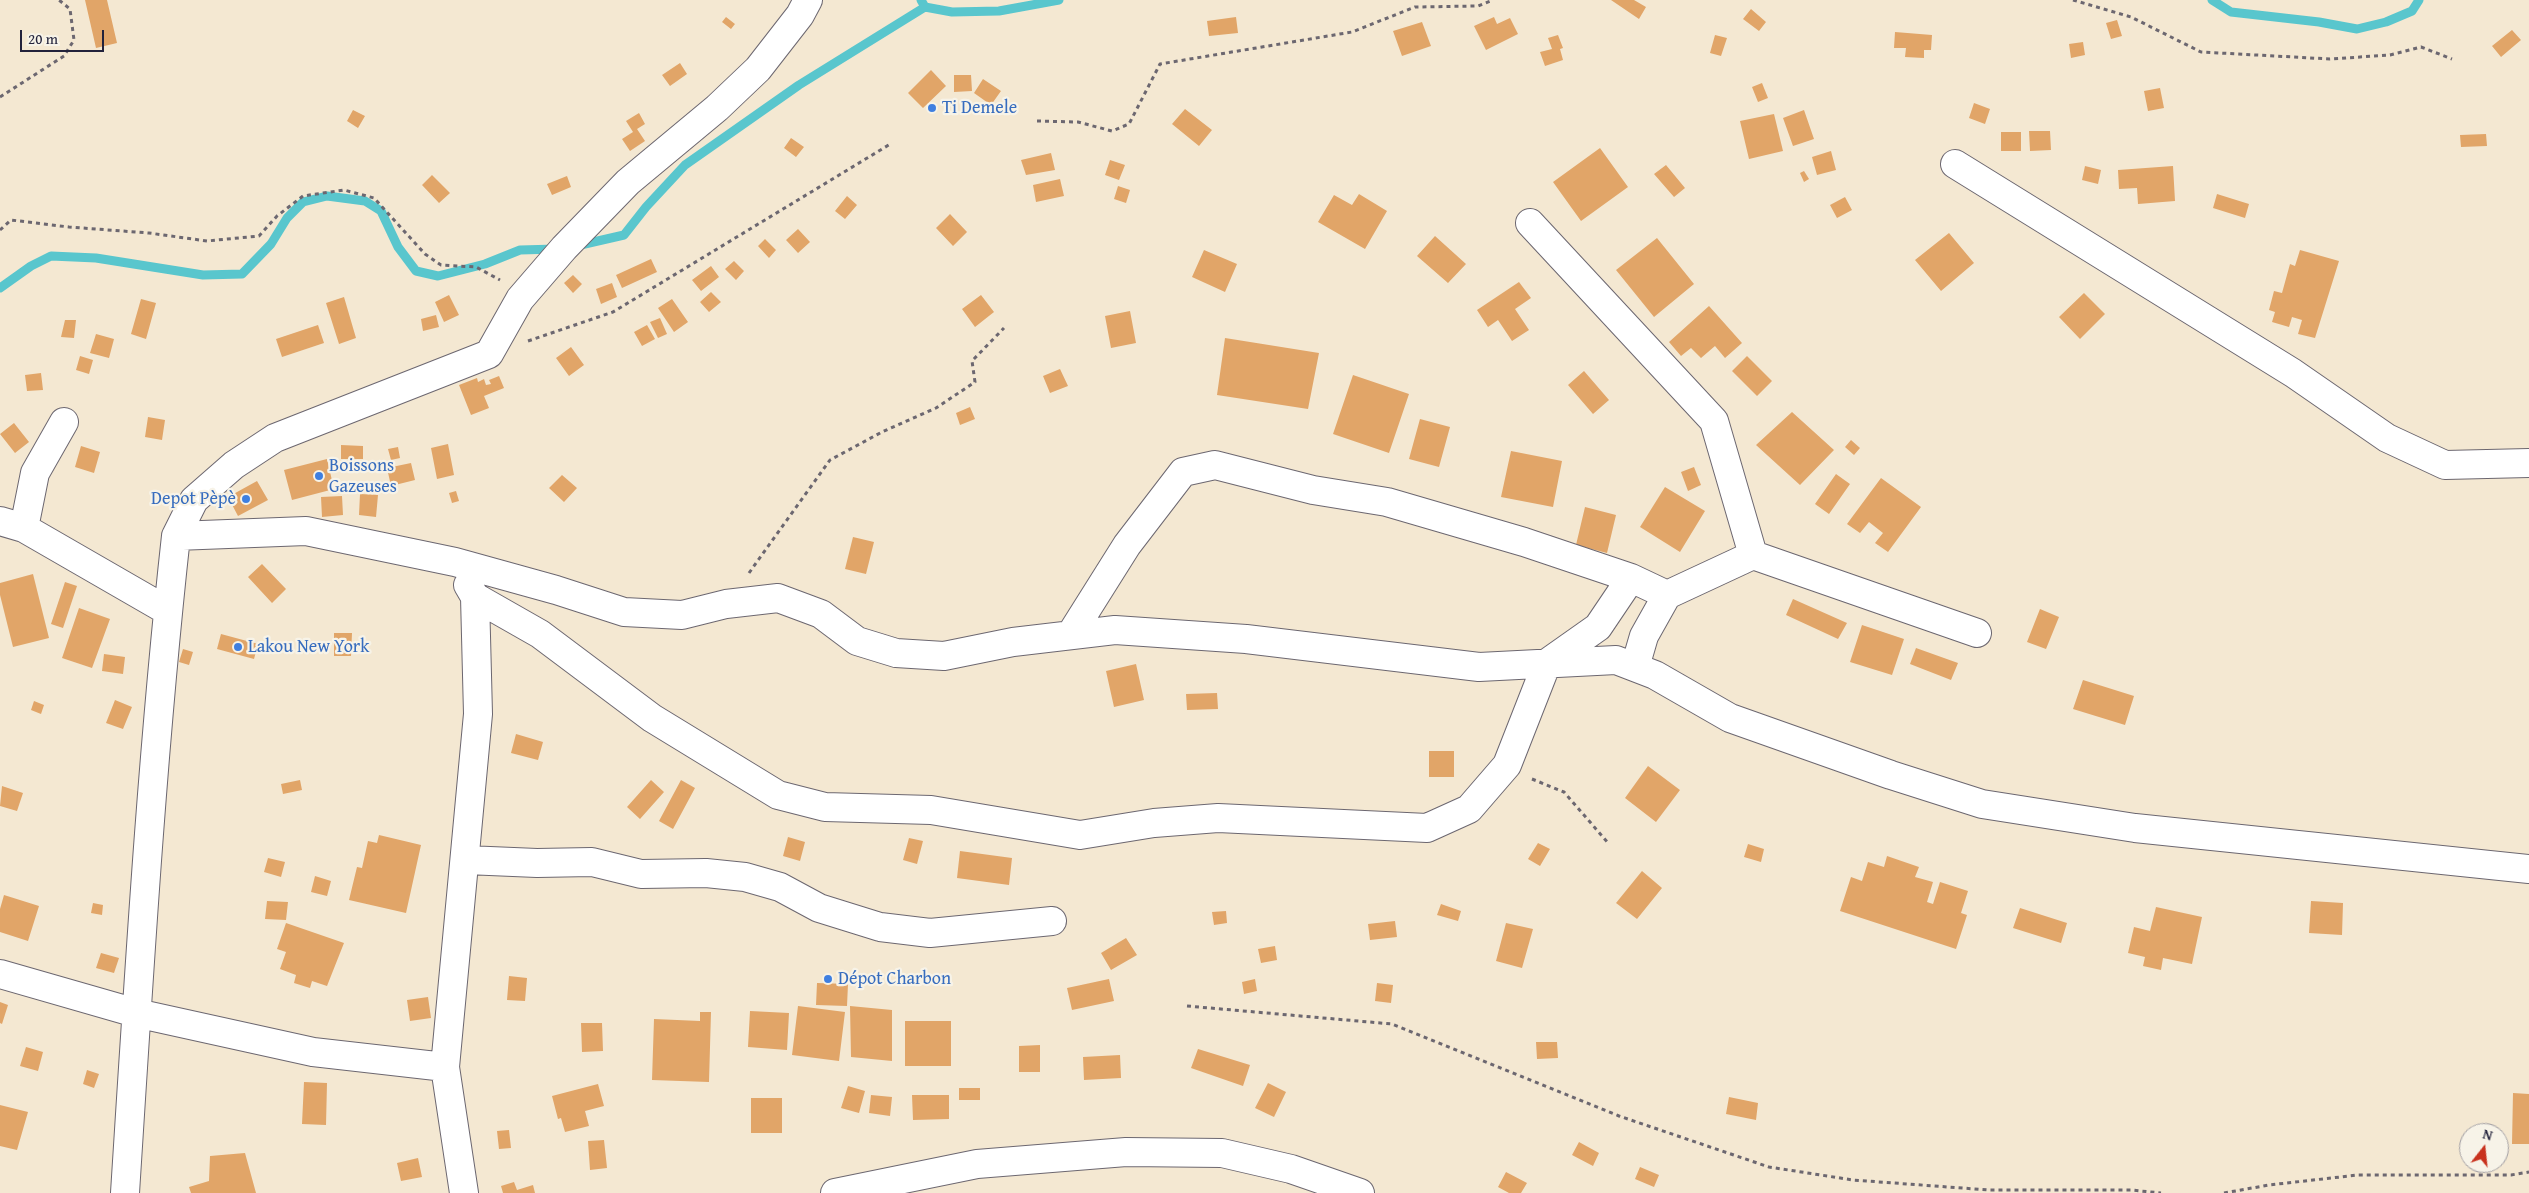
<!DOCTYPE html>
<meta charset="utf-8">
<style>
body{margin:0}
#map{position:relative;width:2529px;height:1193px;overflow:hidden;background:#f4e8d2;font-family:"Gentium Book Plus",serif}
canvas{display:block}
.north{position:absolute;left:2459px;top:1123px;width:50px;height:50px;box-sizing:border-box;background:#f7f3e8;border:1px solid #a29fa3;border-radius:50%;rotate:16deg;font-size:14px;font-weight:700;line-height:20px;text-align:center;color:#22223b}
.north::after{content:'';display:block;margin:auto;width:18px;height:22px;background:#c8321e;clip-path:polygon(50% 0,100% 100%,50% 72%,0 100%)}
.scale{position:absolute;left:20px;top:30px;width:84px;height:22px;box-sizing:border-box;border:2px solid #22223b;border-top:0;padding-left:6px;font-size:15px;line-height:18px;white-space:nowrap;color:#22223b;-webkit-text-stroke:4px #f7f3e8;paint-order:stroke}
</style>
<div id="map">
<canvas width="2529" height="1193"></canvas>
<div class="north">N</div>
<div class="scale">20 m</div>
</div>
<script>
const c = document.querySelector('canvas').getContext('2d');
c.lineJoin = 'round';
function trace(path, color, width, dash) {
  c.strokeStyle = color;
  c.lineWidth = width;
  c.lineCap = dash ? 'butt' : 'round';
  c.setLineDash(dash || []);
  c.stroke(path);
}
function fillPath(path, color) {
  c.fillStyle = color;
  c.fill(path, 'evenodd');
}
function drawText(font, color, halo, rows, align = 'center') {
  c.font = font + ' "Gentium Book Plus",serif';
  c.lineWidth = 4.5;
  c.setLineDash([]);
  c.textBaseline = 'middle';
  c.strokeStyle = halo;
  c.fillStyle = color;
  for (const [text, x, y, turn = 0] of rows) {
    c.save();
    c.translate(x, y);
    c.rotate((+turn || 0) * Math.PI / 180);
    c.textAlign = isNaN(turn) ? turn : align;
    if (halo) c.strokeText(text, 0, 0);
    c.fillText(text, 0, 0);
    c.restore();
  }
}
trace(new Path2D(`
 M 2212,0 L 2231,12 L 2319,22 L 2357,29 L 2386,22 L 2412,11 L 2419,0
 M 925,7 L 952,12 L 999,11 L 1059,0
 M 576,246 L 624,235 L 646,207 L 685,165 L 799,85 L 925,7 L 921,0
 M 0,288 L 31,266 L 51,256 L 96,258 L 203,275 L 242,274 L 271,244 L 287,218 L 303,202 L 327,196 L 365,201 L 381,211 L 398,247 L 416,271 L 438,276 L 485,264 L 520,250 L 556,249`), '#59c6cd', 9);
fillPath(new Path2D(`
 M 85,0 L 107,0 L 117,43 L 96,48 Z
 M 1611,0 L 1634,0 L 1646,7 L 1639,19 Z
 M 1751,9 L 1766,22 L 1759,31 L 1743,19 Z
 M 726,17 L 735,24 L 731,29 L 722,22 Z
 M 1236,17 L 1238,33 L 1209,36 L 1207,21 Z
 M 1494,17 L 1497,24 L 1510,18 L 1518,34 L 1486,50 L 1474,26 Z
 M 2117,20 L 2122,36 L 2111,39 L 2106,23 Z
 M 1422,22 L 1431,46 L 1402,56 L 1393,31 Z
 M 2512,30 L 2521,40 L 2501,57 L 2492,46 Z
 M 1895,32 L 1932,35 L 1931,50 L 1924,50 L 1924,58 L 1905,57 L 1906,48 L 1894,48 Z
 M 1558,35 L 1563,48 L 1560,49 L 1563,60 L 1545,66 L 1540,52 L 1552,49 L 1548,38 Z
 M 1715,35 L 1727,38 L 1721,56 L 1710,53 Z
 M 2083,42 L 2085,55 L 2071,58 L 2069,44 Z
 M 680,63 L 687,74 L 670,86 L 662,75 Z
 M 931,70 L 946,86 L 923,108 L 908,93 Z
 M 954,75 L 971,75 L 972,91 L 954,92 Z
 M 983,79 L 1001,91 L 991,105 L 974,93 Z
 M 1762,83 L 1768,98 L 1758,102 L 1752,87 Z
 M 2160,88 L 2164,108 L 2148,111 L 2144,91 Z
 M 1974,103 L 1990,109 L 1985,124 L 1969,118 Z
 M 1185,109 L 1212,130 L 1199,146 L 1172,124 Z
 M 353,110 L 365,116 L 358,128 L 347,121 Z
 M 1804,110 L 1814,139 L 1793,146 L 1783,118 Z
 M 639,113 L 645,124 L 637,129 L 645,141 L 630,151 L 622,139 L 633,132 L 626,121 Z
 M 1774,114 L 1783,151 L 1749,159 L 1740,121 Z
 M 2029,131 L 2050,131 L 2051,150 L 2030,151 Z
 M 2001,132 L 2021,132 L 2021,151 L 2001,151 Z
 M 2486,134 L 2487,146 L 2461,147 L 2460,135 Z
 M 791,138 L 804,147 L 796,157 L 784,148 Z
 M 1600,148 L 1628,187 L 1581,221 L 1553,182 Z
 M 1831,151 L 1836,170 L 1817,175 L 1812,157 Z
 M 1051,153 L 1055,170 L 1026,175 L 1021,160 Z
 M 1110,160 L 1125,165 L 1119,180 L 1105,175 Z
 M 1666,165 L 1685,188 L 1674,197 L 1654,174 Z
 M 2085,166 L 2101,170 L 2098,184 L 2082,180 Z
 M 2173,166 L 2175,201 L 2138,204 L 2137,188 L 2119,189 L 2118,170 Z
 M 1804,171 L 1809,179 L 1804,182 L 1800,173 Z
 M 432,175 L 450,193 L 439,203 L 422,185 Z
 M 567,176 L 571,187 L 552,195 L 547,184 Z
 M 1060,179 L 1064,196 L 1036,202 L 1033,185 Z
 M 1118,186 L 1130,190 L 1126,203 L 1114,199 Z
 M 1359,194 L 1387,211 L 1365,249 L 1318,222 L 1334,195 L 1352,205 Z
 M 2217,194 L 2249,204 L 2245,218 L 2213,208 Z
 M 847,196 L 857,205 L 845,219 L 835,211 Z
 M 1845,197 L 1852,210 L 1837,218 L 1830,205 Z
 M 950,214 L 967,232 L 953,246 L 936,228 Z
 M 798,229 L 810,242 L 798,253 L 786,240 Z
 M 1949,233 L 1974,263 L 1941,291 L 1915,260 Z
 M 1435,236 L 1466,264 L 1448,283 L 1417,256 Z
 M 1657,238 L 1694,284 L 1654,317 L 1616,270 Z
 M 765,239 L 776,250 L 769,258 L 758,246 Z
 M 1204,250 L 1237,264 L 1225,292 L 1192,277 Z
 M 2300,250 L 2339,261 L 2315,338 L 2298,334 L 2302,320 L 2292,317 L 2289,327 L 2272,322 L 2275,312 L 2269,310 L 2274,291 L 2282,293 L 2290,264 L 2295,266 Z
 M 651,259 L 657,272 L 622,288 L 616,275 Z
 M 734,261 L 744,271 L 736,280 L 725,269 Z
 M 711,266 L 719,277 L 701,291 L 692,280 Z
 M 573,275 L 582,284 L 573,293 L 564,283 Z
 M 1519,282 L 1531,298 L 1515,309 L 1529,330 L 1512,341 L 1498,320 L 1488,327 L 1477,310 Z
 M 612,283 L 617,297 L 601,304 L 596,289 Z
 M 711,292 L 721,302 L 709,312 L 700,302 Z
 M 2084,293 L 2105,314 L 2080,339 L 2059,317 Z
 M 449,295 L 459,315 L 444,322 L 435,302 Z
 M 981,295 L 994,312 L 975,327 L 962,309 Z
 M 344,297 L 356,338 L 339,344 L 326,303 Z
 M 141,299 L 156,303 L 146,339 L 131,334 Z
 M 672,299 L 688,322 L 674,332 L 658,308 Z
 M 1709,306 L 1742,343 L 1725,358 L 1715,346 L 1701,358 L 1691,348 L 1681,356 L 1669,342 Z
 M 1130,311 L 1136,343 L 1111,348 L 1105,316 Z
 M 436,315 L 439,327 L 423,331 L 421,319 Z
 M 660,318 L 667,334 L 658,338 L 650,322 Z
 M 65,320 L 76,320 L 74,338 L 61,337 Z
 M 318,325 L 324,343 L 282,357 L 276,339 Z
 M 647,325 L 655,339 L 642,346 L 634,332 Z
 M 96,334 L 114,339 L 109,358 L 90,353 Z
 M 1225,338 L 1319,353 L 1308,409 L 1217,395 Z
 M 571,347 L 584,365 L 569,376 L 556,358 Z
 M 80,356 L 93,360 L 89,374 L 76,370 Z
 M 1747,356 L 1772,381 L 1757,396 L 1732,371 Z
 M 1060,369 L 1068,386 L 1050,393 L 1043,376 Z
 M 1584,371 L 1609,400 L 1593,414 L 1568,385 Z
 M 41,373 L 43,390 L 27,391 L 25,375 Z
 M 1353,375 L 1409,394 L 1389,453 L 1333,434 Z
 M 499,376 L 504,388 L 484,396 L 489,408 L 471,415 L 459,385 L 477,378 L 478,382 L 484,379 L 486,385 L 491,384 L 489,380 Z
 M 970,407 L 975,419 L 960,425 L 956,413 Z
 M 1792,412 L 1834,450 L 1800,485 L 1756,445 Z
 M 148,417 L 165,420 L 162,440 L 145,437 Z
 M 1420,419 L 1450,427 L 1439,467 L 1409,459 Z
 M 14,423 L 29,442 L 15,453 L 0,434 Z
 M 1851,440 L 1860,448 L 1854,455 L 1845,447 Z
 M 448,444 L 454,475 L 437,479 L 431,448 Z
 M 341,445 L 363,446 L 363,459 L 341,459 Z
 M 81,446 L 100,452 L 94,473 L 75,467 Z
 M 398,447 L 400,458 L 391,460 L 388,449 Z
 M 1511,451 L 1562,461 L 1553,507 L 1501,497 Z
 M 327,459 L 334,489 L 292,500 L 284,470 Z
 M 411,463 L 415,480 L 391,486 L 387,468 Z
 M 1694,467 L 1701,485 L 1688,491 L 1681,472 Z
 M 1836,474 L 1850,484 L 1829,514 L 1815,504 Z
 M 562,475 L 577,488 L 564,502 L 549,488 Z
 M 1881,478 L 1921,507 L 1888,552 L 1875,543 L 1883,533 L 1869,522 L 1860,533 L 1847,524 Z
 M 257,481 L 268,500 L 238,516 L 228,497 Z
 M 1665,487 L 1705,511 L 1680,552 L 1640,527 Z
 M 456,491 L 459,501 L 452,503 L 449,493 Z
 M 360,494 L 378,495 L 376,517 L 359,515 Z
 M 342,496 L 343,515 L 322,517 L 321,497 Z
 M 1585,507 L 1616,515 L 1607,553 L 1576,545 Z
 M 853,537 L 874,542 L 866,574 L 845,569 Z
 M 262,564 L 286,589 L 272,603 L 248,577 Z
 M 33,574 L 49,638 L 13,647 L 0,595 L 0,583 Z
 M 65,582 L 77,586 L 63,628 L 51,624 Z
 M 1793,599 L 1847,623 L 1838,639 L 1786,615 Z
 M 79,608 L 110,619 L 92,668 L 62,658 Z
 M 2040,609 L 2059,617 L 2046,649 L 2027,642 Z
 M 1862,625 L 1904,639 L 1892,675 L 1850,662 Z
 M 334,633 L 352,633 L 351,656 L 334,656 Z
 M 221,634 L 258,644 L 254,659 L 217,649 Z
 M 1916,648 L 1958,663 L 1951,680 L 1910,664 Z
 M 183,649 L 193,652 L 189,665 L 179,662 Z
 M 104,654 L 125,657 L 123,674 L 102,671 Z
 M 1136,664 L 1144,700 L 1114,707 L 1106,671 Z
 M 2083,680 L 2134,696 L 2125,725 L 2073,709 Z
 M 1217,693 L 1218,709 L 1187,710 L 1186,694 Z
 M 115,700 L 132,707 L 123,729 L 106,723 Z
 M 34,701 L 44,705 L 41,714 L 31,710 Z
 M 516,734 L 543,742 L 538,760 L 511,753 Z
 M 1429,751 L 1454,751 L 1454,777 L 1429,777 Z
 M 1648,766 L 1680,790 L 1656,822 L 1625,798 Z
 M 300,780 L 302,790 L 283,794 L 281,784 Z
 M 651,780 L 664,792 L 640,819 L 627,807 Z
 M 681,780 L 695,788 L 673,829 L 659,821 Z
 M 2,786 L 23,793 L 17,811 L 0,806 Z
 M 379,835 L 421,845 L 406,913 L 349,900 L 357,867 L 362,868 L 368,841 L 377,843 Z
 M 788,837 L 805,842 L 800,861 L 783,856 Z
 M 909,838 L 923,841 L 917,864 L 903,860 Z
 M 1538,843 L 1550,849 L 1540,866 L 1528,859 Z
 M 1748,844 L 1764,849 L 1761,862 L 1744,857 Z
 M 960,851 L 1012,858 L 1009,885 L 957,878 Z
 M 1887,856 L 1919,867 L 1915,877 L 1933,882 L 1927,902 L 1933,904 L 1940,882 L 1968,891 L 1961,913 L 1967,915 L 1956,949 L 1840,911 L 1851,877 L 1862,881 L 1868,862 L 1884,867 Z
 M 268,858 L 285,862 L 281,877 L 264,872 Z
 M 1642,871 L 1662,888 L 1637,919 L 1616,903 Z
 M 315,876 L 331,881 L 327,896 L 311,892 Z
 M 4,895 L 39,906 L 28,941 L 0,932 L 0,909 Z
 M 267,901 L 288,902 L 286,920 L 265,919 Z
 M 2311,901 L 2343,903 L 2342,935 L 2309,933 Z
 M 93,903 L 103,905 L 102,915 L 91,913 Z
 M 1441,904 L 1461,911 L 1458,921 L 1437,915 Z
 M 2156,907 L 2202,917 L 2192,964 L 2163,958 L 2161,970 L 2143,966 L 2145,957 L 2128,953 L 2134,927 L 2150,931 Z
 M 2020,908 L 2067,923 L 2061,943 L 2013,928 Z
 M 1226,911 L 1227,923 L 1214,925 L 1212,912 Z
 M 1395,921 L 1397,937 L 1370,940 L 1368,924 Z
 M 286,923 L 344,943 L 327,986 L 312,981 L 310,988 L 294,983 L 296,975 L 280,969 L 286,952 L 277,949 Z
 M 1506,923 L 1533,929 L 1522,968 L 1496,961 Z
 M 1126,938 L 1137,955 L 1111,970 L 1101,953 Z
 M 1275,946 L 1277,960 L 1261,963 L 1258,949 Z
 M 101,953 L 119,958 L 114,973 L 96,968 Z
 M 509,976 L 527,978 L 525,1001 L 507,1000 Z
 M 1109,979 L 1114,1001 L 1072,1010 L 1067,988 Z
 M 1255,979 L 1257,991 L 1244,994 L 1242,982 Z
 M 817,983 L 848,984 L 847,1006 L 816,1005 Z
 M 1377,983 L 1393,985 L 1391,1003 L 1375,1001 Z
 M 428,997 L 431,1018 L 410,1021 L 407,1000 Z
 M 0,1002 L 8,1005 L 2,1024 L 0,1023 Z
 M 798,1006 L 845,1012 L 839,1061 L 792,1055 Z
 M 850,1006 L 892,1010 L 892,1061 L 851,1057 Z
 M 750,1011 L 789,1013 L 787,1050 L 748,1047 Z
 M 700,1012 L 711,1012 L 709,1082 L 652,1080 L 654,1019 L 700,1021 Z
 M 905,1021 L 951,1021 L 951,1066 L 905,1066 Z
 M 581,1023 L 602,1023 L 603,1051 L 582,1052 Z
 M 1536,1042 L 1557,1042 L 1558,1058 L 1537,1059 Z
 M 1040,1045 L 1040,1072 L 1019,1072 L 1019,1046 Z
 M 26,1047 L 43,1052 L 38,1071 L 20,1066 Z
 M 1198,1049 L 1250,1065 L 1243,1086 L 1191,1068 Z
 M 1120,1055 L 1121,1078 L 1084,1080 L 1083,1057 Z
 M 87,1070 L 99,1074 L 94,1088 L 83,1084 Z
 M 304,1082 L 327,1083 L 326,1125 L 302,1124 Z
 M 1268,1083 L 1286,1092 L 1274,1117 L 1255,1108 Z
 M 598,1084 L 604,1106 L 585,1111 L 589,1126 L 565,1132 L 561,1118 L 558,1119 L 552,1096 Z
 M 848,1086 L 865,1091 L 859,1113 L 841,1108 Z
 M 959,1088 L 980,1088 L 980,1100 L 959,1100 Z
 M 2513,1093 L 2529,1094 L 2529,1144 L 2512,1144 Z
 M 871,1095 L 892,1097 L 890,1116 L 869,1113 Z
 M 912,1095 L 949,1095 L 949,1119 L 913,1120 Z
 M 1729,1097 L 1758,1103 L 1756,1120 L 1726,1114 Z
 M 751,1098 L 782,1098 L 782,1133 L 751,1133 Z
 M 0,1105 L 28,1112 L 17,1150 L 0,1146 Z
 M 509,1130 L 511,1148 L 499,1149 L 497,1131 Z
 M 604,1140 L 607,1168 L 590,1170 L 588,1141 Z
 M 1579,1142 L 1599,1153 L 1593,1166 L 1572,1155 Z
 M 245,1153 L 256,1193 L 191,1193 L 189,1187 L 209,1181 L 210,1156 Z
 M 418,1158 L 422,1177 L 401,1181 L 397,1163 Z
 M 1640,1167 L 1659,1175 L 1654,1187 L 1635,1179 Z
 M 1506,1172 L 1527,1183 L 1521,1193 L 1509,1193 L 1498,1187 Z
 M 514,1182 L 517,1190 L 533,1185 L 535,1193 L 503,1193 L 501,1186 Z`), '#e1a568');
const street = new Path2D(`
 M 1955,164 L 2293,373 L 2387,438 L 2445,465 L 2529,463
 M 0,521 L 24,528 L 168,611
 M 24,528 L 35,473 L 64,422
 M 176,536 L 194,500 L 234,465 L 275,438 L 489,354 L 520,299 L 564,248 L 628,182 L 717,108 L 758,69 L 800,15 L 808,0
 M 1753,555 L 1977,633
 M 475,597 L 540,634 L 652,718 L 778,795 L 825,807 L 931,810 L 1080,835 L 1154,823 L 1218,818 L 1427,828 L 1469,809 L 1507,765 L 1547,663 L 1598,627 L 1631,578 L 1667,595 L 1753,555 L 1714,421 L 1530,223
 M 1071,634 L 1127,545 L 1183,472 L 1215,465 L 1313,490 L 1387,502 L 1524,542 L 1631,578
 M 1635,667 L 1644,636 L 1667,595
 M 466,860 L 537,863 L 592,862 L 641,874 L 706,873 L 745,877 L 780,887 L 819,908 L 880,927 L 930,933 L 1052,921
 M 0,974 L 136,1013 L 313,1052 L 445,1067
 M 125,1193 C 139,974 152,754 176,536 L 306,531 L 455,562 L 556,590 L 624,612 L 682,615 L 726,604 L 778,598 L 821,614 L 857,641 L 896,653 L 944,656 L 1013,642 L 1115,630 L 1246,639 L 1479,667 L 1616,660 L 1655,675 L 1730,718 L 1891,775 L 1982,804 L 2135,828 L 2529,869
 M 464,1193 L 445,1067 L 478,714 L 475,597 L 468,585
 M 835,1193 L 977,1164 L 1126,1152 L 1222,1153 L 1291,1169 L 1360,1193`);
trace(street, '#6c6770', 30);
trace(new Path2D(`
 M 2073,0 L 2131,17 L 2201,52 L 2330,59 L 2390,55 L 2421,47 L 2452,59
 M 0,97 L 64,56 L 74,40 L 70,9 L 59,0
 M 1037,121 L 1078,122 L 1112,131 L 1129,124 L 1160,64 L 1352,32 L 1415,7 L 1478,6 L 1493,0
 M 0,230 L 11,220 L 69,227 L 149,233 L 207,241 L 259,236 L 277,216 L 303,196 L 344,190 L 374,198 L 425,254 L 441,265 L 476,267 L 500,280
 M 528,341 L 613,312 L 892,143
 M 749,573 L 830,460 L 882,432 L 936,408 L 975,382 L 972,361 L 1004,328
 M 1532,779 L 1564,792 L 1609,844
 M 1187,1006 L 1392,1024 L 1619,1116 L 1769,1167 L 1853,1180 L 1989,1190 L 2131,1190 L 2161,1193
 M 2224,1193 L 2269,1185 L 2358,1175 L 2511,1175 L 2529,1172`), '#6c6770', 3, [4, 4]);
trace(street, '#fff', 28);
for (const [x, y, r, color] of [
 [932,108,5,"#3f7fe0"],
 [319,476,5,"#3f7fe0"],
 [246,499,5,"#3f7fe0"],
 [238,647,5,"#3f7fe0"],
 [828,979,5,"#3f7fe0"]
]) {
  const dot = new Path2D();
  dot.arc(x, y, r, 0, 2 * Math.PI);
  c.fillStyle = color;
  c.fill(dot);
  trace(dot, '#f7f3e8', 2);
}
drawText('18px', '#366cbe', '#f7f3e8', [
 ["Ti Demele",942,108],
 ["Boissons",329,466],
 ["Gazeuses",329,487],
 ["Depot Pèpè",236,499,"right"],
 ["Lakou New York",248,647],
 ["Dépot Charbon",838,979]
], 'left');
</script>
